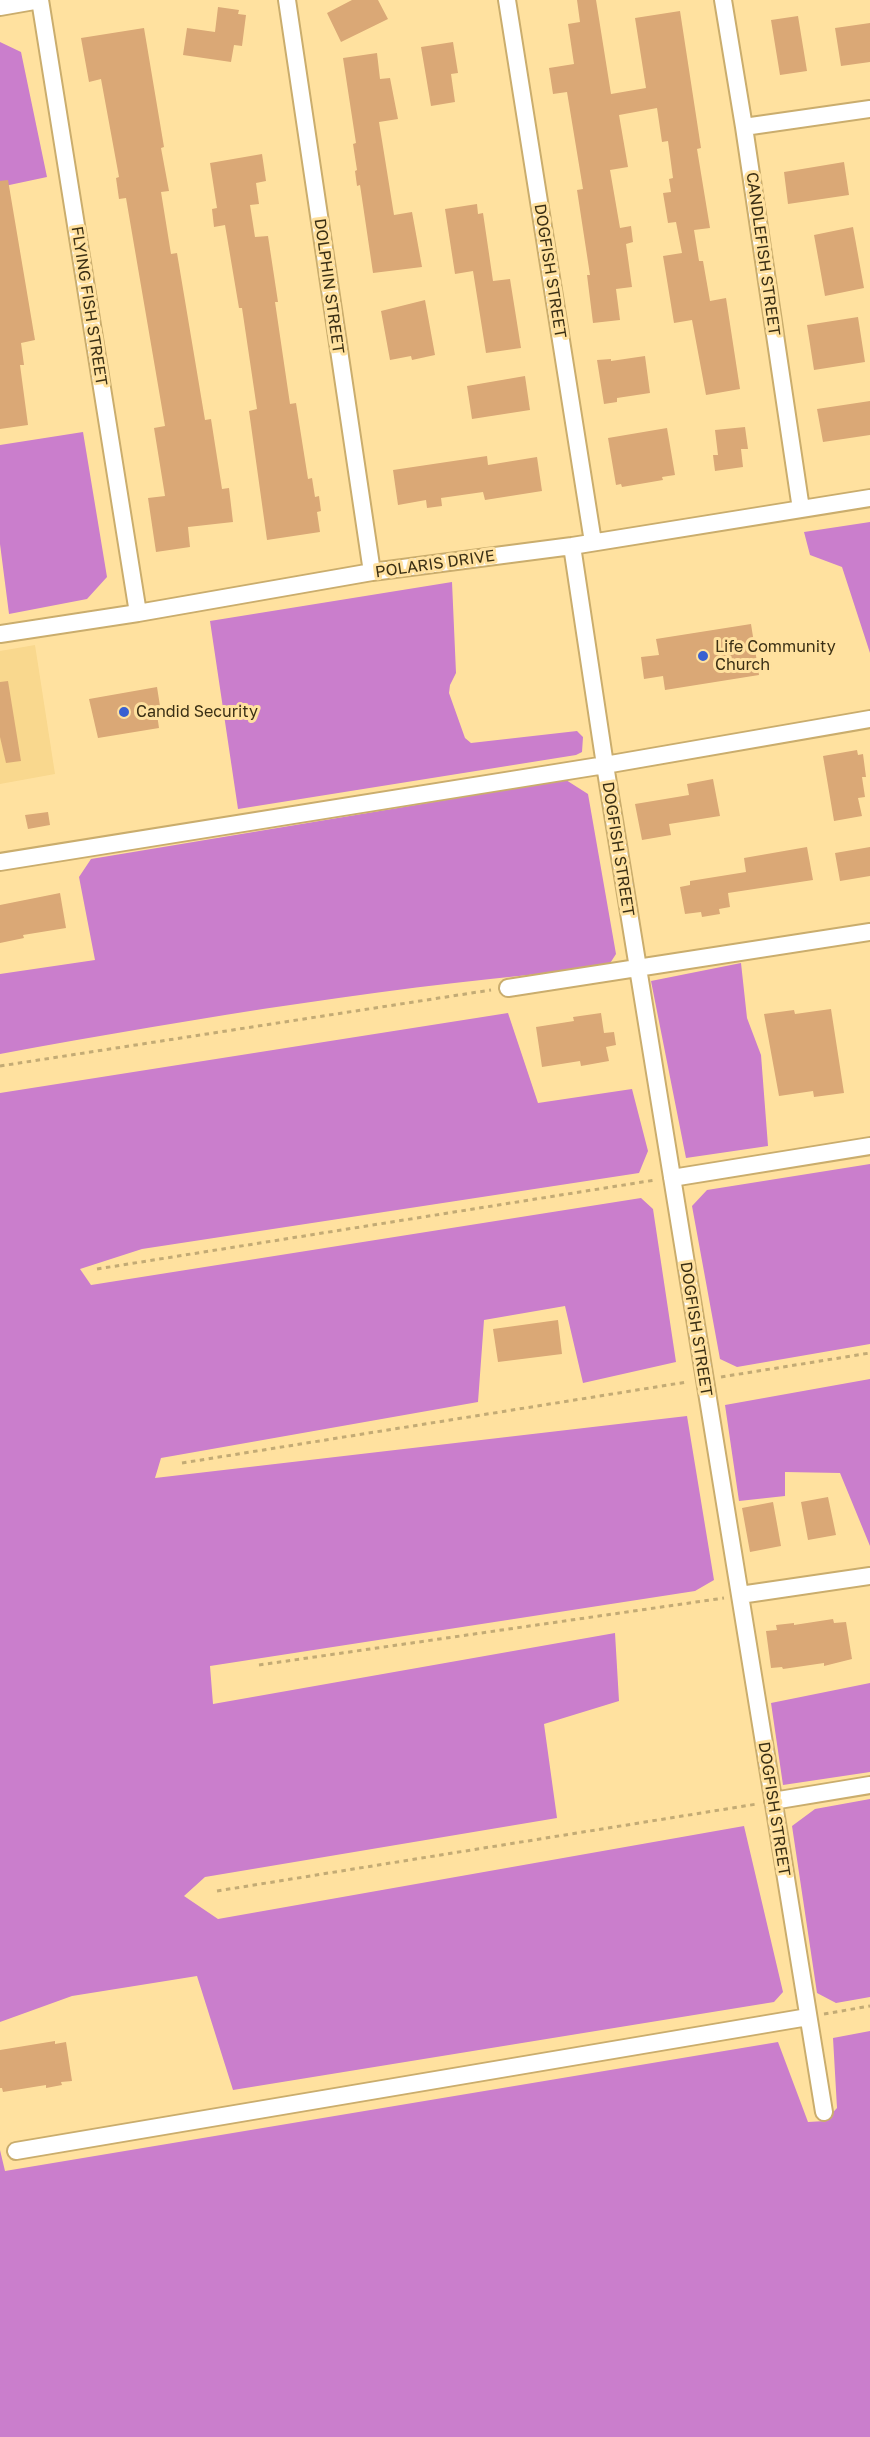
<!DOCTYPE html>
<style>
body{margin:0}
canvas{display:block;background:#ffe19f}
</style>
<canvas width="870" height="2437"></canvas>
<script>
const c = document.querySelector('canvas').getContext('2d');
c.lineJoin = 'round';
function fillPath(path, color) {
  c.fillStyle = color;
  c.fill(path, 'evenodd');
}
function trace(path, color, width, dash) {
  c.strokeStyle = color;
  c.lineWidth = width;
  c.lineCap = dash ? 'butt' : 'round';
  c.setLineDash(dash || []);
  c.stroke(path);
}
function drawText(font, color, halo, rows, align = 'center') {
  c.font = font + ' "Golos Text",sans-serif';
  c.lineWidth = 6;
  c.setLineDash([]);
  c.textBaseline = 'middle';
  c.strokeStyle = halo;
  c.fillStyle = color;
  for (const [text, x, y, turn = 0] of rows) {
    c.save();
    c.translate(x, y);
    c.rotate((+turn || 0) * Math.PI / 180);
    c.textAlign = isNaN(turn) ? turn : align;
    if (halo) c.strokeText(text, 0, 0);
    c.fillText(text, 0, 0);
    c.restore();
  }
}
fillPath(new Path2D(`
 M 35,645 L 55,774 L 0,784 L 0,651 Z`), '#f9d88e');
fillPath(new Path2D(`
 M 0,42 L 21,52 L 47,177 L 0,187 Z
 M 83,432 L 107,577 L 87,599 L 9,614 L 0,544 L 0,445 Z
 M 870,522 L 870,653 L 842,567 L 810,555 L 804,532 Z
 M 452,582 L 456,673 L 450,685 L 449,693 L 465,738 L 471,743 L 577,731 L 583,737 L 582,752 L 576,755 L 238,809 L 210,621 Z
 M 566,780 L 588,794 L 616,954 L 607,968 C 403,984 201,1017 0,1054 L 0,974 L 95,960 L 79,877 L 91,859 Z
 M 741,963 L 747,1018 L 761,1055 L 768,1146 L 686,1158 L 651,981 Z
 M 508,1013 L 538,1103 L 632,1089 L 648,1151 L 639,1173 L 142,1249 L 80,1269 L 91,1285 L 641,1198 L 653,1209 L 676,1362 L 583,1383 L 565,1306 L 484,1320 L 478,1402 L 161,1458 L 155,1478 L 687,1416 L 714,1580 L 695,1591 L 210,1666 L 213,1704 L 615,1633 L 619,1701 L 544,1724 L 557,1818 L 205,1877 L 184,1896 L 218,1919 L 744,1826 L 783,1992 L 774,2002 L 233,2090 L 197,1976 L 72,1996 L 0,2022 L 0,1093 Z
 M 870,1164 L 870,1344 L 737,1367 L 720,1359 L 692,1206 L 707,1190 Z
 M 870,1379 L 870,1546 L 840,1473 L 785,1472 L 785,1496 L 739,1501 L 725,1405 Z
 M 870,1683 L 870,1772 L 783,1785 L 771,1703 Z
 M 870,1799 L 870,1997 L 836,2003 L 817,1993 L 792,1826 L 815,1809 Z
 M 870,2031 L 870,2437 L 0,2437 L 0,2150 L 5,2171 L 778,2042 L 808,2122 L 825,2121 L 837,2108 L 833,2038 Z`), '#ca7ecc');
fillPath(new Path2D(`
 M 352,0 L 378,0 L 388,19 L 341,42 L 327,13 Z
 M 577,0 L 596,0 L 611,94 L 646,88 L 635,18 L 680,11 L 701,148 L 697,149 L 710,228 L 694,230 L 699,261 L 703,261 L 710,301 L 726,298 L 740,389 L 706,395 L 692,320 L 674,323 L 663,256 L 682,253 L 676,222 L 668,223 L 663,193 L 671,192 L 669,179 L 673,178 L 668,141 L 662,142 L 657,108 L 619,115 L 628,167 L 610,170 L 620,228 L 631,226 L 633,242 L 626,244 L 632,287 L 616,289 L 620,320 L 593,323 L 587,275 L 590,275 L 577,190 L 583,189 L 567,92 L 553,94 L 549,68 L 574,64 L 568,24 L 580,22 Z
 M 218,7 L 239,10 L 238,14 L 246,15 L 242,46 L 234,45 L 231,62 L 183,55 L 187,28 L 215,32 Z
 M 798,16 L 807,71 L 780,75 L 771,20 Z
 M 870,23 L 870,62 L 841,66 L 835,28 Z
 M 144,28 L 164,147 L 161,148 L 169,191 L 161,192 L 171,254 L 177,253 L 205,420 L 211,419 L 222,489 L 229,488 L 233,522 L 188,527 L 190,547 L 156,552 L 148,498 L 165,496 L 154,428 L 165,426 L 126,198 L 119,199 L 116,178 L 119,177 L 101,79 L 89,82 L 81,38 Z
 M 453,42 L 458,73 L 451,74 L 455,102 L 431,106 L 421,47 Z
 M 377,53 L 380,79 L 390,78 L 398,119 L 379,122 L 394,215 L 412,212 L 422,267 L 373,273 L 360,185 L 357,186 L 355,171 L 357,170 L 353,144 L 356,143 L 343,58 Z
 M 262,154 L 266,181 L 256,183 L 259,204 L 250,205 L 255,237 L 268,236 L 278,302 L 275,302 L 290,404 L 296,403 L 308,479 L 312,478 L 315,497 L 319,496 L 321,511 L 317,512 L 320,532 L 267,540 L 249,411 L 257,409 L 242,308 L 239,308 L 225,225 L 214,227 L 212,209 L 217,208 L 210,163 Z
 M 844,162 L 849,195 L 788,204 L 784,172 Z
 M 8,180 L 35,340 L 21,343 L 24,365 L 20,365 L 28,425 L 0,429 L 0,181 Z
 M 477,204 L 478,214 L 483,213 L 493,281 L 510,279 L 521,348 L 486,353 L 473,271 L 455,274 L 445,209 Z
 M 853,227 L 864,288 L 825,296 L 814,235 Z
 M 425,300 L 435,355 L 412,360 L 411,356 L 390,360 L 381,311 Z
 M 858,317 L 865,362 L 814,370 L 807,325 Z
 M 645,356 L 650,393 L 617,398 L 617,402 L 604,404 L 597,360 L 611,359 L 611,361 Z
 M 525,376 L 530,410 L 472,419 L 467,386 Z
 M 870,401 L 870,435 L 823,442 L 817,409 Z
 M 745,427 L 748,449 L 741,449 L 743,467 L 715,471 L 713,455 L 718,455 L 715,430 Z
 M 667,428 L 675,475 L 662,477 L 663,480 L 622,487 L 621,484 L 616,485 L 608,438 Z
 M 487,456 L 488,465 L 537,457 L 542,491 L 485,500 L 483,492 L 441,498 L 442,506 L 427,508 L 426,500 L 398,505 L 393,470 Z
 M 751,624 L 759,675 L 665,690 L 663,676 L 644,679 L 641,657 L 659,655 L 656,639 Z
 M 8,681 L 21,761 L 6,763 L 0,737 L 0,682 Z
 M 157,687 L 160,706 L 156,707 L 159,728 L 98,738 L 89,699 Z
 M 857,750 L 858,755 L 863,754 L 866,777 L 862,777 L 865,797 L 858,798 L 862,816 L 834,821 L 823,756 Z
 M 713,779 L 720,816 L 669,824 L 671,835 L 642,840 L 635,804 L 689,795 L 687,784 Z
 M 48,812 L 50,825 L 28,829 L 25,815 Z
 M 807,847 L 813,880 L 728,893 L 730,907 L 719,909 L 720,914 L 702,917 L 701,912 L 685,914 L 680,887 L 690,885 L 690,881 L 746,872 L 744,858 Z
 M 870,847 L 870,876 L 840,881 L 835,853 Z
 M 60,893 L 66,928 L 23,935 L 24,938 L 0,943 L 0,905 Z
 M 831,1009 L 844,1093 L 814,1097 L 813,1091 L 779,1096 L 764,1014 L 794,1010 L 795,1014 Z
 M 601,1013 L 604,1033 L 614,1032 L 616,1045 L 606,1047 L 609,1061 L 581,1066 L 580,1061 L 542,1067 L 536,1027 L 574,1021 L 573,1017 Z
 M 558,1320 L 562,1354 L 498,1362 L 493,1329 Z
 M 828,1497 L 836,1535 L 808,1540 L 801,1502 Z
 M 773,1502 L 781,1546 L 750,1552 L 742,1508 Z
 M 833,1619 L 834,1623 L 846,1622 L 852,1659 L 824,1666 L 824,1663 L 783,1669 L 782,1667 L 771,1668 L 766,1631 L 777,1630 L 776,1625 L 794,1623 L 794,1625 Z
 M 55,2041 L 55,2044 L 66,2042 L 72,2081 L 61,2082 L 62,2085 L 46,2088 L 46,2085 L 3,2092 L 2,2088 L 0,2088 L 0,2050 Z`), '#daa876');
const street = new Path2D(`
 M 40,0 L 138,613
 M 287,0 L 372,572
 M 507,0 L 593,542
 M 723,0 L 744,127 L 801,509
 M 0,7 L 40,0
 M 744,127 L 870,109
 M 572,546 L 605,765 L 824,2112
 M 0,634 L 138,613 L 372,572 L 572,546 L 870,498
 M 0,862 L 605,765 L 870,719
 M 508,988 L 870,932
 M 672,1178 L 870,1146
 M 740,1595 L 870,1576
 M 773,1801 L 870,1785
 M 16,2151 L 808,2017`);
trace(street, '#caad6d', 20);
trace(new Path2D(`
 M 0,1066 L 491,990
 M 97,1269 L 655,1180
 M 721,1377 L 870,1353
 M 182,1463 L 687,1382
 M 259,1665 L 724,1598
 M 217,1891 L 757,1804
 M 824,2014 L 870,2006`), '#c3ab75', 3, [4.5, 4.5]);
trace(street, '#fff', 16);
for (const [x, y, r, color] of [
 [703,656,6,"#3960d1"],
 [124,712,6,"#3960d1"]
]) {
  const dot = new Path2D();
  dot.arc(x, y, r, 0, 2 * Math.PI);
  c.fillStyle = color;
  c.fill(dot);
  trace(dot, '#ffe19f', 2);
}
drawText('16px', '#3a2f14', '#ffe19f', [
 ["CANDLEFISH STREET",763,254,82],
 ["DOGFISH STREET",550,271,81],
 ["DOLPHIN STREET",329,286,82],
 ["FLYING FISH STREET",89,306,81],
 ["POLARIS DRIVE",435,564,-8],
 ["DOGFISH STREET",618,849,81],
 ["DOGFISH STREET",696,1329,81],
 ["DOGFISH STREET",774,1809,81]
]);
drawText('16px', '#3a2f14', '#ffe19f', [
 ["Life Community",715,647],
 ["Church",715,665],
 ["Candid Security",136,712]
], 'left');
</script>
